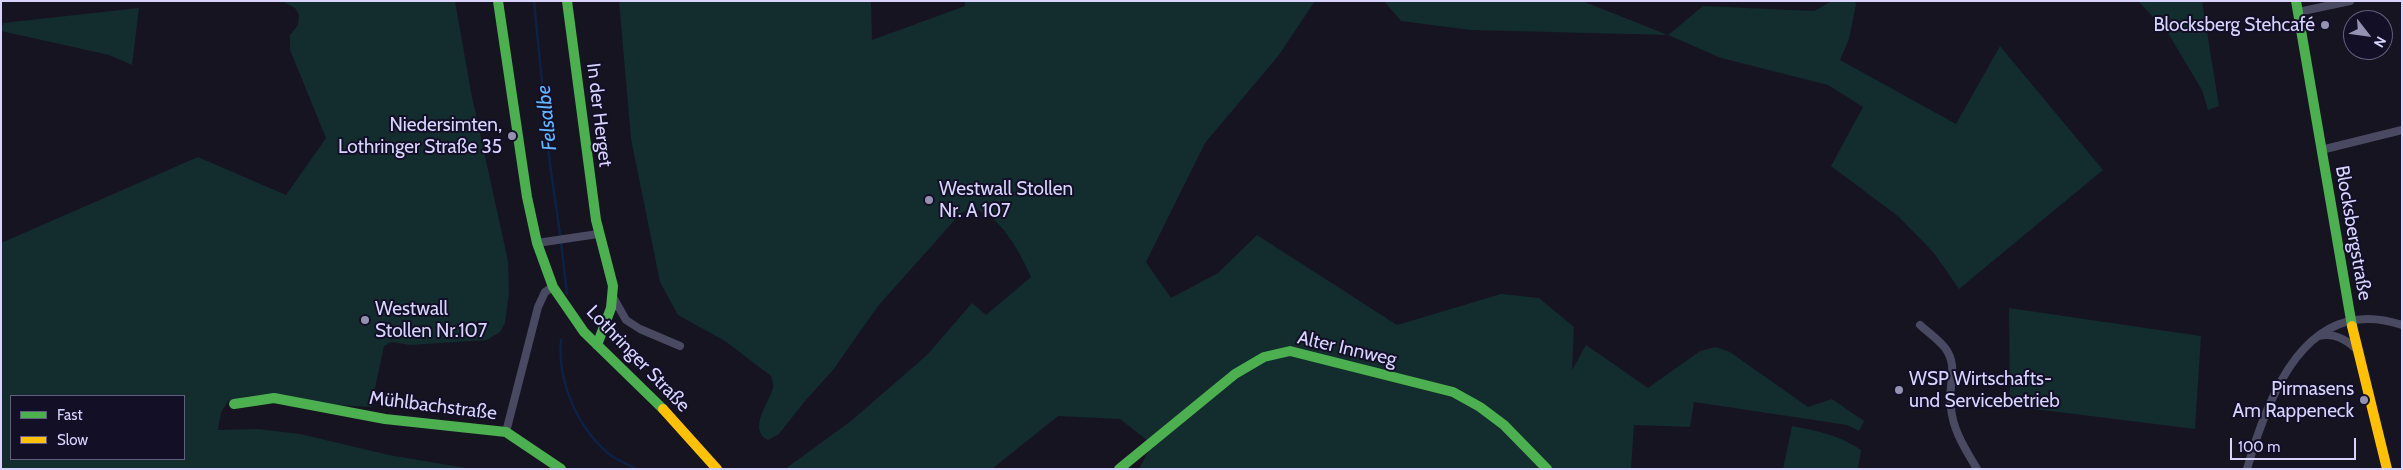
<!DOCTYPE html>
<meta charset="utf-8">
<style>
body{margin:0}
#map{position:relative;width:2403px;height:470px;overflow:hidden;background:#161421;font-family:Cabin,sans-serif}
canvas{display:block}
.frame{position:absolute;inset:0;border:2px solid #d9d4ff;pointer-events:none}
.legend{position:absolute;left:10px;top:395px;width:175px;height:65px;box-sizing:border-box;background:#130f26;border:1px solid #625e7d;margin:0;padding:6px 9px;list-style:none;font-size:15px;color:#d9d4ff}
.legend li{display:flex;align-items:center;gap:10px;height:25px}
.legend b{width:25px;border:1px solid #625e7d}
.north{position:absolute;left:2343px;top:10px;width:50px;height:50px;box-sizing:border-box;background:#130f26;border:1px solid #625e7d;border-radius:50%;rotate:120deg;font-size:14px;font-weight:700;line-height:20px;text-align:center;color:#d9d4ff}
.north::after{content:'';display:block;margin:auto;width:18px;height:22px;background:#9591b1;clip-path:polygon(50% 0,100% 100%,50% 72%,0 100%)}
.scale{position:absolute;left:2230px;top:438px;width:126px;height:22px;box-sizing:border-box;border:2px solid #d9d4ff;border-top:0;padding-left:6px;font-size:15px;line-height:18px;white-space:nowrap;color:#d9d4ff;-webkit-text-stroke:4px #130f26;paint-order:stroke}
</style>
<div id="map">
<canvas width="2403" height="470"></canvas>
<div class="frame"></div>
<ul class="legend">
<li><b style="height:6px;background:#4caf50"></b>Fast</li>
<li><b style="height:6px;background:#ffc107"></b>Slow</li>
</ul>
<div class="north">N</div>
<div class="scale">100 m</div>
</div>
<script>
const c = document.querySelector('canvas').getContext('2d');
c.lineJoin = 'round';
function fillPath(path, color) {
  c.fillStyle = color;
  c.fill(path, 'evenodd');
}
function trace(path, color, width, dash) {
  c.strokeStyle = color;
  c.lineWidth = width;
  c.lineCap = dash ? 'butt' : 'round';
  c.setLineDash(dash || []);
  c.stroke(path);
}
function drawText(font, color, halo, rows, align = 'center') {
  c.font = font + ' Cabin,sans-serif';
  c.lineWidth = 4;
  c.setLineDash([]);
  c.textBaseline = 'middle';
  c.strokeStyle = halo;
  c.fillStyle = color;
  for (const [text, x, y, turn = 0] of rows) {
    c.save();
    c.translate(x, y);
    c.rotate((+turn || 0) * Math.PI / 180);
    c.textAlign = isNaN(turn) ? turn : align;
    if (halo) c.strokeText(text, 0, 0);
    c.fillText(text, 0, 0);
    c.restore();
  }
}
fillPath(new Path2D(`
 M 282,1 L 455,1 L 471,92 L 508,261 L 509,293 L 505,323 L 500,332 L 487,340 L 410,345 L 391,342 L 384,346 L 371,407 L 335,405 L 271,394 L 248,396 L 228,401 L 221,413 L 218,430 L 258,429 L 300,434 L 389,455 L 472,469 L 1,469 L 1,243 L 198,157 L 286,195 L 326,138 L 290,50 L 290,35 L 298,25 L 299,15 L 295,8 ZM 11,396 L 184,396 L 184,459 L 11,459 Z
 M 619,1 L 871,1 L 872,40 L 965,6 L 965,1 L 1315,1 L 1279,55 L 1205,143 L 1146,262 L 1171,298 L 1218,273 L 1257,235 L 1397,325 L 1501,294 L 1539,298 L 1574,327 L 1572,370 L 1586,345 L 1648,388 L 1700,351 L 1716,347 L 1730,352 L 1808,407 L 1832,399 L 1864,421 L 1859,431 L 1847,425 L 1694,402 L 1690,427 L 1634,425 L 1631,469 L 1139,469 L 1152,444 L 1120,419 L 1058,416 L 992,469 L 785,469 L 851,421 L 927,355 L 972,303 L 986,315 L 1031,277 C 1021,255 1002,217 977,210 C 972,209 966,212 961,213 L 878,306 L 833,370 L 805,401 L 779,434 L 768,440 C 747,429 769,403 773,388 C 774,384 772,380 771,376 L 725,341 L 678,315 L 660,282 L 631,139 Z
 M 1384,1 L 1582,1 L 1668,35 L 1703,6 L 1814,11 L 1832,1 L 1854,1 L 1856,4 L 1849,39 L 1840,60 L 1956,124 L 2000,46 L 2103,170 L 1959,289 L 1934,253 L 1899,217 L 1831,166 L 1863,107 L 1828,85 L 1721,58 L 1668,35 L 1471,30 L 1401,21 Z
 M 2138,1 L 2202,1 L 2219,106 L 2208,110 L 2202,90 L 2168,33 Z
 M 139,8 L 132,65 L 109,55 L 1,31 L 3,23 Z
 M 2009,308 L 2201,336 L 2195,429 L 2010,406 Z
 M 1792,426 C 1818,431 1839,435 1861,450 L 1858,469 L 1783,469 Z`), '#132c2d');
trace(new Path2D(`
 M 534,1 L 550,164 L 560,234
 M 561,242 L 567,294
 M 561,340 C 557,381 577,427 609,454 C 617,460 627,464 636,469`), '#0d2144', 2.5);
trace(new Path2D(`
 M 2298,12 L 2350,1
 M 2321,150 L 2402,130
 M 537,243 L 598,234
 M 613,297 L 626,320 L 640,329 L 680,346
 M 1920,325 C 1939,342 1955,349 1952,377 C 1951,388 1949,398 1951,408 C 1953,431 1966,450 1977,469
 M 2319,336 C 2333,332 2347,340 2356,349
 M 506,432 L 538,307 L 545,292 L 553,287
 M 2247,469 C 2268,396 2306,293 2402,325`), '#4a4962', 8);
trace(new Path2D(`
 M 498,1 L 527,197 L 537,243 L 553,287 L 584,332 L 663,409
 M 567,1 L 596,220 L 613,286 L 611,308 L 597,345
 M 2296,1 L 2352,326
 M 234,404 L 274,398 L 385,419 L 506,432 L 561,469
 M 1119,469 L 1235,374 L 1264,357 L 1290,351 L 1453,392 L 1480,407 L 1504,425 L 1547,469`), '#4caf50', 10);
trace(new Path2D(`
 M 2352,326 L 2387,469
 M 663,409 L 717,469`), '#ffc107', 10);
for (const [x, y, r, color] of [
 [2325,25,5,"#9591b1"],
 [512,136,5,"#9591b1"],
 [929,200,5,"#9591b1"],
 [365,320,5,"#9591b1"],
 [1899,390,5,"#9591b1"],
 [2364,400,5,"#9591b1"]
]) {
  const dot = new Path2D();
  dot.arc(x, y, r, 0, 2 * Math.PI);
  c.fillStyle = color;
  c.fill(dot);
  trace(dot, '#130f26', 2);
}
drawText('19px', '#d9d4ff', '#130f26', [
 ["Blocksberg Stehcafé",2315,25],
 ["Niedersimten,",502,125],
 ["Lothringer Straße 35",502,147],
 ["Westwall Stollen",939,189,"left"],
 ["Nr. A 107",939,211,"left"],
 ["Westwall",375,309,"left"],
 ["Stollen Nr.107",375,331,"left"],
 ["WSP Wirtschafts-",1909,379,"left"],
 ["und Servicebetrieb",1909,401,"left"],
 ["Pirmasens",2354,389],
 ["Am Rappeneck",2354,411]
], 'right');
drawText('19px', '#d9d4ff', '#130f26', [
 ["In der Herget",599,115,83],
 ["Blocksbergstraße",2353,233,80],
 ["Alter Innweg",1347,349,13],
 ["Lothringer Straße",638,359,46],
 ["Mühlbachstraße",433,406,7]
]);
drawText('italic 20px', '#62b6ff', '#130f26', [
 ["Felsalbe",547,118,-96]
]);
</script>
